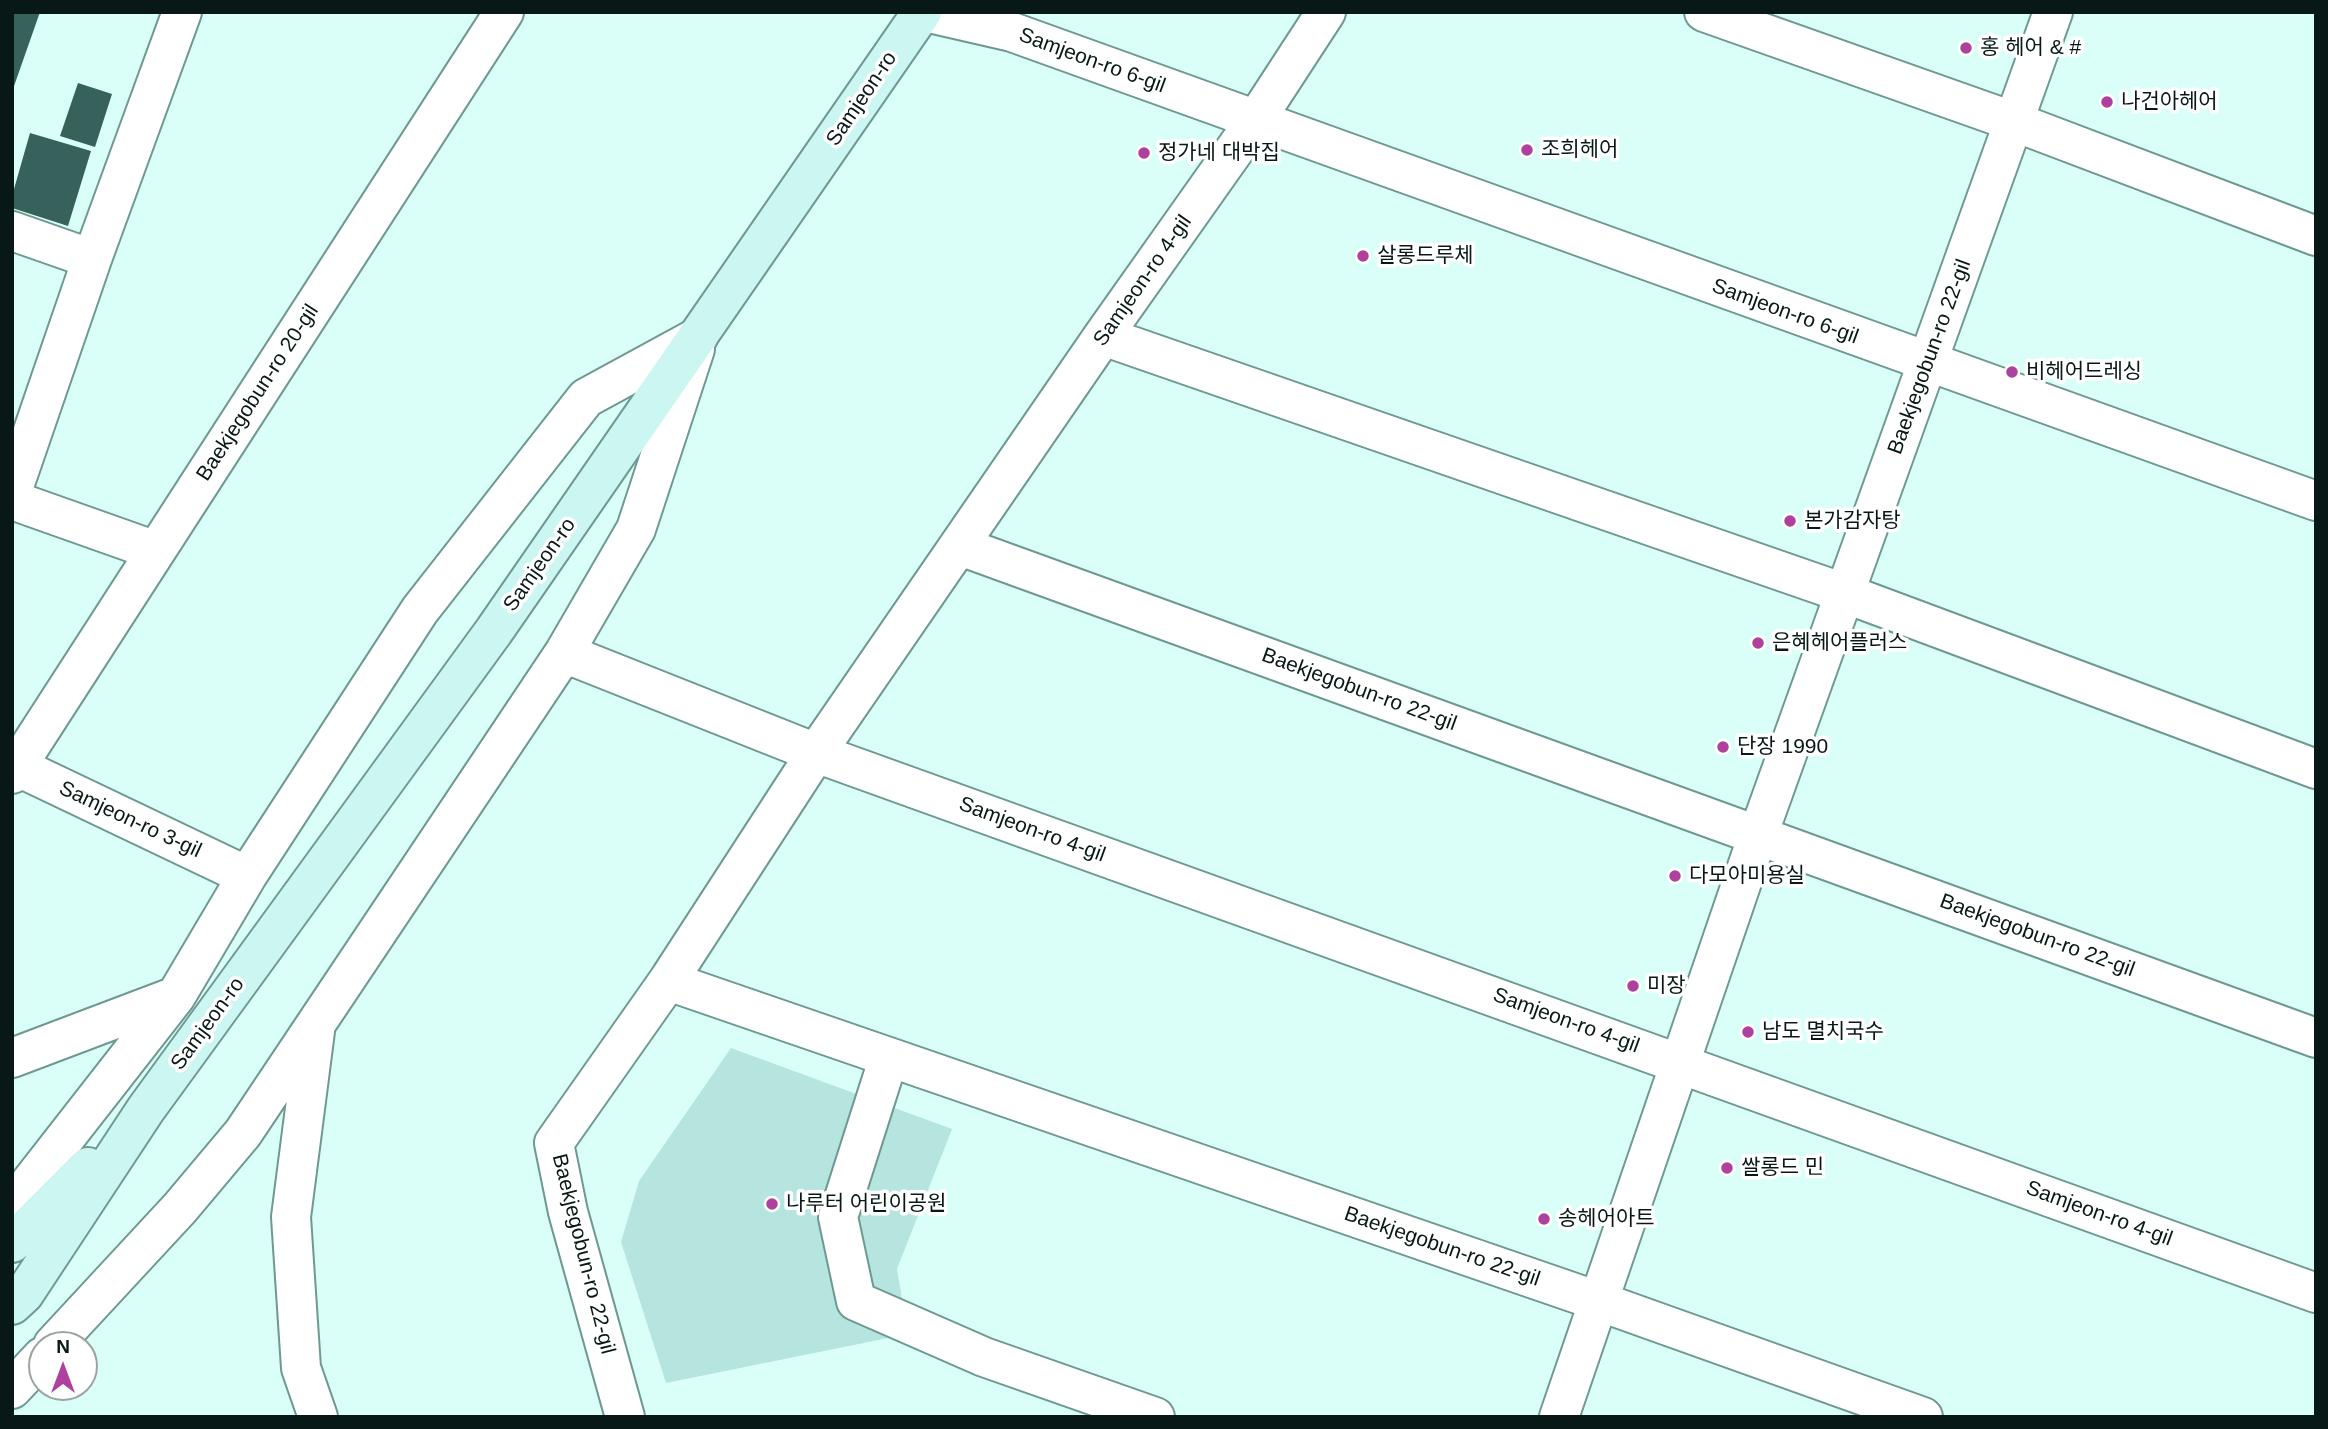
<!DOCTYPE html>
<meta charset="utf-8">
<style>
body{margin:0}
#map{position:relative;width:2328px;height:1429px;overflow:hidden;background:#dafff8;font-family:Helvetica,sans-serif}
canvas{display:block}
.frame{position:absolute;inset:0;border:14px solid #071816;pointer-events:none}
.north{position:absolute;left:28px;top:1331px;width:70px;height:70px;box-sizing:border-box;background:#fff;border:2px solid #9ca3a2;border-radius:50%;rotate:0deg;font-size:19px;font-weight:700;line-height:28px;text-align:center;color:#071816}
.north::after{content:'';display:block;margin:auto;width:24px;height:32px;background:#af419e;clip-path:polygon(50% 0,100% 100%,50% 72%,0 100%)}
</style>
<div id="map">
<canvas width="2328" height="1429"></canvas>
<div class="frame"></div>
<div class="north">N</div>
</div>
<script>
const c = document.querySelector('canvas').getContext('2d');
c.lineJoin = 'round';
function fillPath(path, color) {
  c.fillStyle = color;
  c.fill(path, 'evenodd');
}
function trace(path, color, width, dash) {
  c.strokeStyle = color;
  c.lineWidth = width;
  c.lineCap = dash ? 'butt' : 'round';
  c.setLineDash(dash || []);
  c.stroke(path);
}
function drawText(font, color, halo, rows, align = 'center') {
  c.font = font + ' Helvetica,"Noto Sans KR",sans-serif';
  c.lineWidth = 7;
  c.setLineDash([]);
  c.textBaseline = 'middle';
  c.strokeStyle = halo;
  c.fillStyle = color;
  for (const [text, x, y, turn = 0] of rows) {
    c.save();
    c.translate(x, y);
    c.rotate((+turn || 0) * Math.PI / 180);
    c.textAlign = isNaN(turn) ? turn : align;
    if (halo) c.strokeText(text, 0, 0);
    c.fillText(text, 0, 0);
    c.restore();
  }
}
fillPath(new Path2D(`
 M 731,1048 L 952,1129 L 897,1269 L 908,1334 L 666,1383 L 621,1242 L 639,1181 Z`), '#b5e5de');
fillPath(new Path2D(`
 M 12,12 L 40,12 L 13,89 L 12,89 Z
 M 78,83 L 112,94 L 95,147 L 60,136 Z
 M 30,133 L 91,151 L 68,226 L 12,208 L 12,196 Z`), '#37615b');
const minor = new Path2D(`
 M 925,12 L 1012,32 L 2316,501
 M 1704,12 L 2015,122 L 2316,236
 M 12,231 L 92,259
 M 1103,336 L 1844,593 L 2316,769
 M 12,492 L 92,259 L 182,12
 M 12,500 L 156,551
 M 960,546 L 2316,1038
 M 564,653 L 816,753 L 2316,1293
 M 12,764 L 247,876
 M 12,774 L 504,12
 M 668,981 L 1598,1301 L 1923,1417
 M 315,1031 L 291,1217 L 301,1368 L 318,1417
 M 889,1057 L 838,1217 L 856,1301 L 984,1357 L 1155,1417
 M 12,1058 L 176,996
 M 12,1206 L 176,996 L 247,876 L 420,610 L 586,398 L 698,337
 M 53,1345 L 180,1208 L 243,1133 L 564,653 L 636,529 L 695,349
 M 12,1389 L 42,1357
 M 625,1417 L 568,1212 L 554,1143 L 668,981 L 816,753 L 1103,336 L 1255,121 L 1326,12
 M 1559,1417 L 1758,835 L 2053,12`);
const secondary = new Path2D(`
 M 12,1243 L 88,1167
 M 12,1305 L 24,1294 L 146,1109 L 494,631 L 922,12`);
trace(minor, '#6e9992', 42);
trace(secondary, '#6e9992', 42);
trace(minor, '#fff', 38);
trace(secondary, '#cbf6f1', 38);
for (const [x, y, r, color] of [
 [1966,48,7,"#af419e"],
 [2107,102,7,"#af419e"],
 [1527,150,7,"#af419e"],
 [1144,153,7,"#af419e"],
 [1363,256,7,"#af419e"],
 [2012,372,7,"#af419e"],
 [1790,521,7,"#af419e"],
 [1758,643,7,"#af419e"],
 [1723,747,7,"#af419e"],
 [1675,876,7,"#af419e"],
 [1633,986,7,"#af419e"],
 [1748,1032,7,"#af419e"],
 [1727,1168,7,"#af419e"],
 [772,1204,7,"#af419e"],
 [1544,1219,7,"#af419e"]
]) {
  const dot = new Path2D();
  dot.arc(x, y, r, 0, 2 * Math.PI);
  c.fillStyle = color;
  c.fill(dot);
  trace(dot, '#fff', 2.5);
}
drawText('21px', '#071816', '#fff', [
 ["홍 헤어 & #",1980,48],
 ["나건아헤어",2121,102],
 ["조희헤어",1541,150],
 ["정가네 대박집",1158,153],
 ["살롱드루체",1377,256],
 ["비헤어드레싱",2026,372],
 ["본가감자탕",1804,521],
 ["은혜헤어플러스",1772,643],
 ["단장 1990",1737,747],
 ["다모아미용실",1689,876],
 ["미장",1647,986],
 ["남도 멸치국수",1762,1032],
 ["쌀롱드 민",1741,1168],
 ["나루터 어린이공원",786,1204],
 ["송헤어아트",1558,1219]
], 'left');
drawText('21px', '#071816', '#fff', [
 ["Samjeon-ro 6-gil",1092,61,20],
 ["Samjeon-ro",862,99,-56],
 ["Samjeon-ro 4-gil",1143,281,-55],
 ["Samjeon-ro 6-gil",1785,312,20],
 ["Baekjegobun-ro 22-gil",1930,357,-70],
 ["Baekjegobun-ro 20-gil",258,393,-57],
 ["Samjeon-ro",540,565,-55],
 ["Baekjegobun-ro 22-gil",1359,690,20],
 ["Samjeon-ro 3-gil",130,820,25],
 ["Samjeon-ro 4-gil",1032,830,20],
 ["Baekjegobun-ro 22-gil",2037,936,20],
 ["Samjeon-ro 4-gil",1566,1021,20],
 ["Samjeon-ro",208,1024,-54],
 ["Samjeon-ro 4-gil",2099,1214,20],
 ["Baekjegobun-ro 22-gil",1442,1247,19],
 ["Baekjegobun-ro 22-gil",583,1254,76]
]);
</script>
